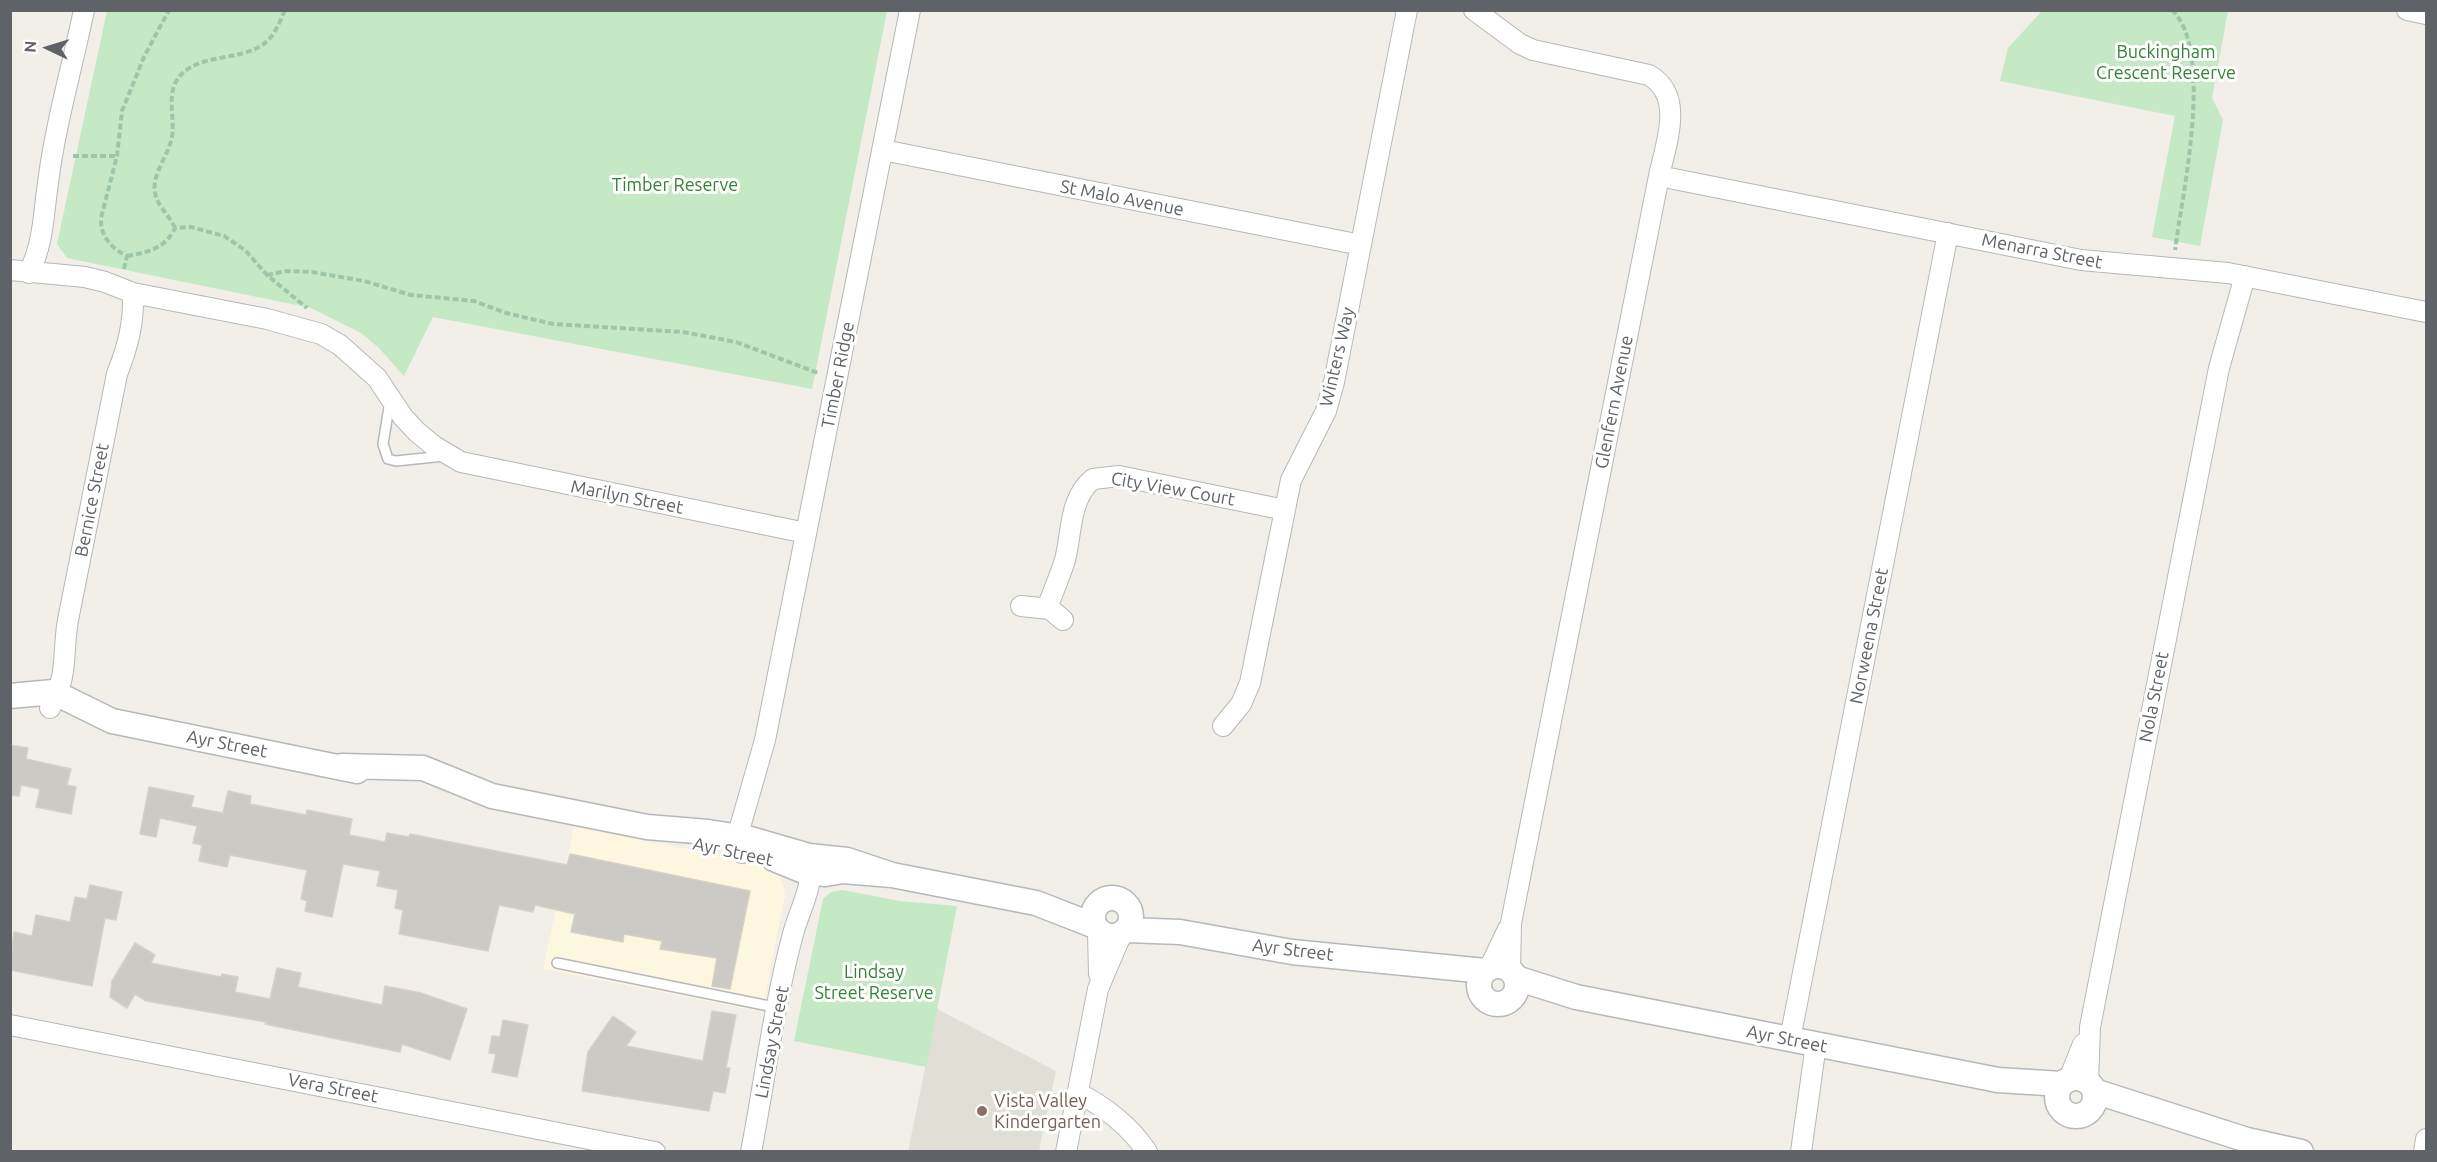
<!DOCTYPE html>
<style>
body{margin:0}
#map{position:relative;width:2437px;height:1162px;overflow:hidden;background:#f1efe8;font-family:Ubuntu,sans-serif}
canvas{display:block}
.frame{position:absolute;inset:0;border:12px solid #5f6368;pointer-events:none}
.north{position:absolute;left:18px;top:18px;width:60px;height:60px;-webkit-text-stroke:4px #fff;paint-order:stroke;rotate:274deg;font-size:16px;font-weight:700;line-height:24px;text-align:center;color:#5f6368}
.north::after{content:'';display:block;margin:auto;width:21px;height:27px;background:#5f6368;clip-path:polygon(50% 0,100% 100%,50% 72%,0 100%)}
</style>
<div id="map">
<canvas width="2437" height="1162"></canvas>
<div class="frame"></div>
<div class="north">N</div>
</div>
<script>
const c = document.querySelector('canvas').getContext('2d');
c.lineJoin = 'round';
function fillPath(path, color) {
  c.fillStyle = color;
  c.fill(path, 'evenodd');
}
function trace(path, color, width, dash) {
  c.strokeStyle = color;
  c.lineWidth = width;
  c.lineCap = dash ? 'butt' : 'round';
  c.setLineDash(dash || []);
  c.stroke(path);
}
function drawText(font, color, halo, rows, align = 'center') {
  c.font = font + ' Ubuntu,sans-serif';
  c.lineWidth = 6;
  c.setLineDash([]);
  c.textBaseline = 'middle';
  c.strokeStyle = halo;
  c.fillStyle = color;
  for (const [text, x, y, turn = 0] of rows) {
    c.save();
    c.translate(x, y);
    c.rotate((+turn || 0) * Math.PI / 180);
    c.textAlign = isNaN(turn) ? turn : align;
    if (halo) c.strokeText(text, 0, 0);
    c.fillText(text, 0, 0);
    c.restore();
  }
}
fillPath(new Path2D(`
 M 574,827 L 777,866 L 785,894 L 764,1002 L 754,1010 L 543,969 Z`), '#fef7e0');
fillPath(new Path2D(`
 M 937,1009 L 1056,1071 L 1039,1151 L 908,1152 Z`), '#e1ded6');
fillPath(new Path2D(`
 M 107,11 L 887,11 L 812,389 L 433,317 L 404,376 L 378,347 L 361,333 L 311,308 L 67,258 L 57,244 Z
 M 2042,11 L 2228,11 L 2212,98 L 2223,120 L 2200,246 L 2152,237 L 2175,116 L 2000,81 L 2008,48 Z
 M 843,890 L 899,901 L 957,906 L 926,1067 L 794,1041 L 823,899 L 831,892 Z`), '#c5e8c5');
const building = new Path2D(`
 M 10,745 L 28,748 L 26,759 L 71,769 L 67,785 L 76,787 L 71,814 L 36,807 L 40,789 L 21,785 L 19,796 L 10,795 Z
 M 149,787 L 194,796 L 191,807 L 223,813 L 228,791 L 251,796 L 250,804 L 306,815 L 307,810 L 352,819 L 349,835 L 385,842 L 387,833 L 409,837 L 410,834 L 567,865 L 570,854 L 750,891 L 730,989 L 712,986 L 717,958 L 660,949 L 662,941 L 624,934 L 623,942 L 571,932 L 575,914 L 535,905 L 533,912 L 499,905 L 488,951 L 399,934 L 403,910 L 395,908 L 398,890 L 377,886 L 380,871 L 343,864 L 332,917 L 305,911 L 307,901 L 301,899 L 307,870 L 230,855 L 227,867 L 199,861 L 202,845 L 193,843 L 197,826 L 160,818 L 156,837 L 140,834 Z
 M 90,885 L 122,892 L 116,920 L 105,918 L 92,986 L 10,970 L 14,932 L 32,936 L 36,915 L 70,922 L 75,897 L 87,899 Z
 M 135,943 L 155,955 L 151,963 L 221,977 L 222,974 L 238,977 L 235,992 L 270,999 L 277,968 L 301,973 L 298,987 L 382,1005 L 385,986 L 421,993 L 467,1009 L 450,1060 L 402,1044 L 400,1052 L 265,1024 L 266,1022 L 146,1001 L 135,994 L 127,1008 L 110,997 L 112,981 Z
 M 712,1011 L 736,1015 L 726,1068 L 730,1068 L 725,1093 L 713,1091 L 709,1111 L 582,1091 L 588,1052 L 613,1016 L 636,1032 L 626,1046 L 703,1061 Z
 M 503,1020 L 528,1025 L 517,1077 L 492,1072 L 496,1054 L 489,1053 L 492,1036 L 500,1037 Z`);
fillPath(building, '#cccac5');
trace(building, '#d6d1c6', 1.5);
const service = new Path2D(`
 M 390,401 L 383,444 L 388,459 L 396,461 L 444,456
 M 557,963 L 779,1008`);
const minor = new Path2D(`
 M 1474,10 L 1520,44 L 1533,50 L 1649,75 C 1685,96 1666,143 1659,176 L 1511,923 L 1510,970
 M 2407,10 L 2426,14
 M 883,150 L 1361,245
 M 1659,176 L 2081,260 L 2228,273 L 2426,312
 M 10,270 L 85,277 L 105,282 L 133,293 L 267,319 L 321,334 L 340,345 L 377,378 L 403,417 L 417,432 L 434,446 L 461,462 L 806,533
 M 29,273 C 44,241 43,217 48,183 C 55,126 72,68 84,10
 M 1021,606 L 1050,609 L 1063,620
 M 1047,608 C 1053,592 1060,576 1065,560 C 1072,533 1069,498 1093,479 L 1119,476 L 1285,510
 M 50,708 C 69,675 62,654 68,620 C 84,538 101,456 117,374 C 128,346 134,323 133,293
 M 1223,726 L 1241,704 L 1250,683 L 1291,480 L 1326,411 L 1334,382 L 1407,10
 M 742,853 L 740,827 L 765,740 L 910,10
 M 1098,931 L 1099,974
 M 1490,967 L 1508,929
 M 10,1025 L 655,1152
 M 1790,1039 L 1948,233
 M 2069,1079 L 2083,1044
 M 2088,1083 L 2090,1027 L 2219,368 L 2245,276
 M 1078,1093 C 1104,1106 1131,1127 1147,1152
 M 751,1152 C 765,1079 774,1005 793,934 C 800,908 815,885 809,858
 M 1066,1152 L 1098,989 L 1121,935
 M 1801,1152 L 1816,1044
 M 2424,1152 L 2426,1139`);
const tertiary = new Path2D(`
 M 10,696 L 53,692 L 112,721 L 357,771
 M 342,766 L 423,768 L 492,796 L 647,827 L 708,832 L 747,838 L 809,856 L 847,860 L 892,875
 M 774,859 L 806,872 L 825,874 L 843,871 L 892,875 L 1036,903 L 1095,926
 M1093 917a19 19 0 1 1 38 0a19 19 0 1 1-38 0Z
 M 1127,930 L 1180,932 L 1292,952 L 1485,971
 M1479 985a19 19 0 1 1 38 0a19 19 0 1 1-38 0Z
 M 1516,978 L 1576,997 L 1998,1080 L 2062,1084
 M2057 1097a19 19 0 1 1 38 0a19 19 0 1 1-38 0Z
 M 2094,1091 L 2247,1140 L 2301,1152`);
trace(service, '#b5b8bc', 12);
trace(minor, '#b5b8bc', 22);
trace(tertiary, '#b5b8bc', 27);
trace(new Path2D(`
 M 2172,10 C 2215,51 2182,195 2175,250
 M 73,156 L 117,156
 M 175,228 C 171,219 165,213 160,205 C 145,182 165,163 171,141 C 176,124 168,103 174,86 C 188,50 242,64 266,42 C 275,35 280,21 285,10
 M 127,256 C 148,252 165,249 175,228 L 191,227 L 224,236 L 245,250 L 267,275 L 307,308
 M 124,269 L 127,256 C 111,248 100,236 101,218 L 117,156 L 122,111 L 144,57 L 169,10
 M 267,275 L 287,271 L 312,272 L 364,281 L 411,295 L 474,301 L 506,313 L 553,324 L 683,332 L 736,342 L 818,373`), '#9cc7a9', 4, [6, 3]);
trace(service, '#fff', 9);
trace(minor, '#fff', 20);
trace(tertiary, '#fff', 24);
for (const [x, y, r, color] of [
 [982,1111,6,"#8d6e63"]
]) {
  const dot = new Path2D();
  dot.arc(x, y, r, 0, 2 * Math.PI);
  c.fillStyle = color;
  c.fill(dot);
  trace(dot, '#fff', 2);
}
drawText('18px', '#348238', '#fff', [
 ["Buckingham",2166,52],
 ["Crescent Reserve",2166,73],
 ["Timber Reserve",675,185],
 ["Lindsay",874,972],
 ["Street Reserve",874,993]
]);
drawText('18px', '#5f6368', '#fff', [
 ["St Malo Avenue",1122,198,11],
 ["Menarra Street",2042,251,11],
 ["Winters Way",1337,357,-77],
 ["Timber Ridge",838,375,-79],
 ["Glenfern Avenue",1614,402,-79],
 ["City View Court",1173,489,10],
 ["Marilyn Street",627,497,11],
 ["Bernice Street",92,500,-79],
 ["Norweena Street",1869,636,-79],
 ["Nola Street",2154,697,-79],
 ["Ayr Street",227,744,11],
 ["Ayr Street",733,852,12],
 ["Ayr Street",1293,950,7],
 ["Ayr Street",1787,1039,11],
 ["Lindsay Street",772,1042,-79],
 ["Vera Street",333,1088,11]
]);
drawText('18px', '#785e54', '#fff', [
 ["Vista Valley",994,1101],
 ["Kindergarten",994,1122]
], 'left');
</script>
